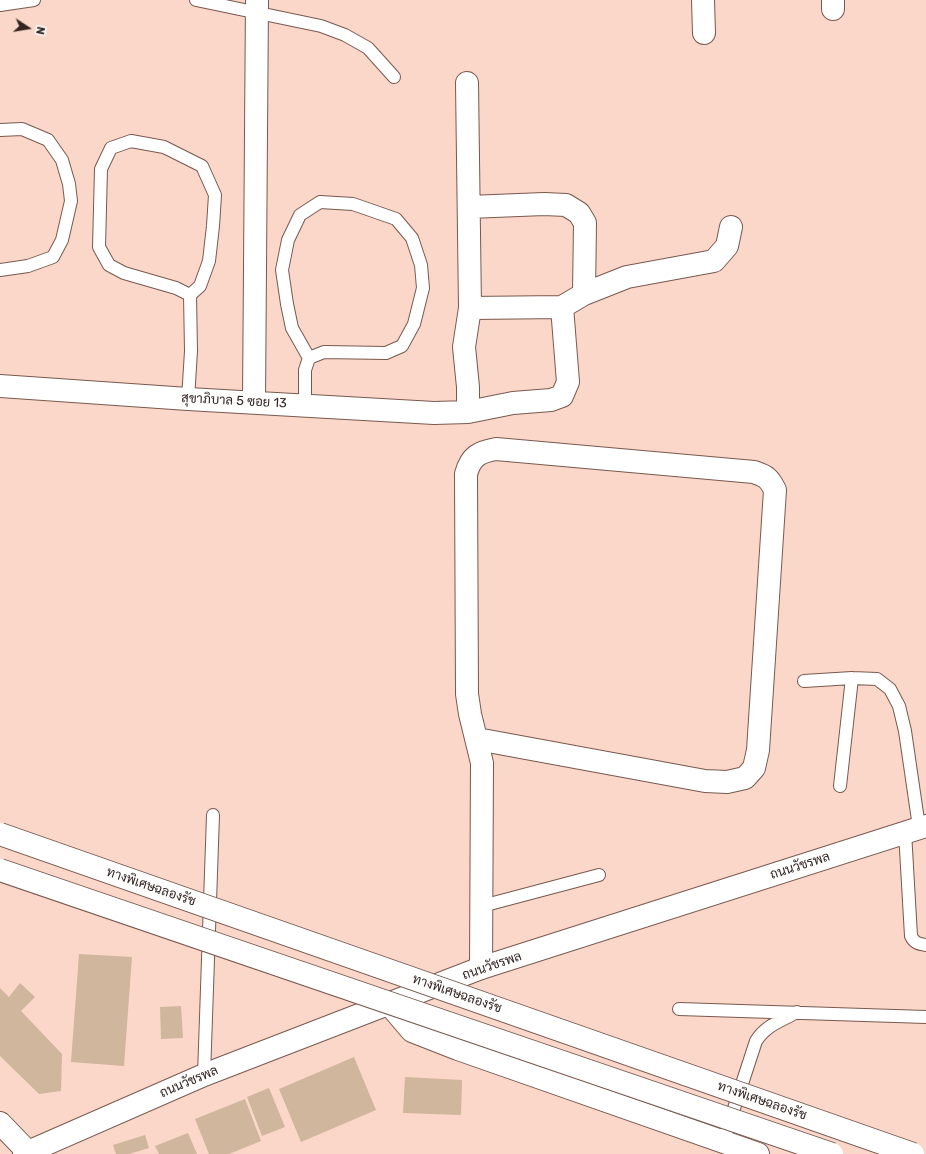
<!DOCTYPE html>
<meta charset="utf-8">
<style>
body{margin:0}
#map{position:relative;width:926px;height:1154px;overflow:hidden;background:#fbd7ca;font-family:Rubik,sans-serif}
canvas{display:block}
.north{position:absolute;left:8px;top:8px;width:40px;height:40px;-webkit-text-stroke:3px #fff;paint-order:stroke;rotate:102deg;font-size:11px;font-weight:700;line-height:16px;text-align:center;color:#332521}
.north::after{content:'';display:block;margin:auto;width:14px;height:18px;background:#332521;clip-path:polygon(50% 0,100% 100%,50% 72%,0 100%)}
</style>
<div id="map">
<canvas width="926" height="1154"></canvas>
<div class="north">N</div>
</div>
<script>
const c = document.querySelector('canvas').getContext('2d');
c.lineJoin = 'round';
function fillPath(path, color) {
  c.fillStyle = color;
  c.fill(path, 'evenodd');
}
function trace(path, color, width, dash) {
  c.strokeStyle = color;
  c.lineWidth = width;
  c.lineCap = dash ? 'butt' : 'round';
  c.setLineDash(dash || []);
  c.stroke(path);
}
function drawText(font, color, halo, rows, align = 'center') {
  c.font = font + ' Rubik,Sarabun,sans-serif';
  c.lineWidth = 3;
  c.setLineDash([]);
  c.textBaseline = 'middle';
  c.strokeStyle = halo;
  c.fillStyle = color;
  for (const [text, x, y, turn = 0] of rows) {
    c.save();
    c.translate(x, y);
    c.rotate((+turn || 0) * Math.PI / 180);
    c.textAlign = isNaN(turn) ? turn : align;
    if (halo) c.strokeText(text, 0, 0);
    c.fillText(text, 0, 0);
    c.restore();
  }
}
fillPath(new Path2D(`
 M 79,954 L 132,957 L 124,1066 L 71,1062 Z
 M 20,983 L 35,997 L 21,1011 L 62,1054 L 61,1091 L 39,1094 L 0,1056 L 0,988 L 9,997 Z
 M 181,1006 L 183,1038 L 161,1039 L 160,1007 Z
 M 354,1057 L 376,1110 L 301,1142 L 279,1089 Z
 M 405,1077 L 462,1080 L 461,1115 L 403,1113 Z
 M 269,1088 L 285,1127 L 262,1136 L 247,1097 Z
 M 245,1099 L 261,1141 L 229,1154 L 209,1154 L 195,1119 Z
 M 188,1133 L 197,1154 L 159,1154 L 155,1146 Z
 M 145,1135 L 149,1148 L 129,1154 L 116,1154 L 113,1145 Z`), '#cfb69c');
const service = new Path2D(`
 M 196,0 L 321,26 L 345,35 L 368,48 L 394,77
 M 0,5 L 34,0
 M 0,130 L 22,129 L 48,140 L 62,160 L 69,184 L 71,201 L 62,240 L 53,257 L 28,266 L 0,270
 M 188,399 L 191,351 L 190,295 L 176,288 L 124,273 L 109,265 L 99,247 L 101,169 L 111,148 L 131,141 L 164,147 L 202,166 L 215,195 L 213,226 L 209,261 L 200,286 L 190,295
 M 305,405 L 305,370 L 309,358 L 324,352 L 386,353 L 402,346 L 414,324 L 423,288 L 421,265 L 412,238 L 396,219 L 353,204 L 320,202 L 300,215 L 288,240 L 282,270 L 287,304 L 292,328 L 309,358
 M 804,681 L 852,678 L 877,679 L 890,689 L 899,706 L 905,731 L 919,827
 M 840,786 L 852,678
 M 905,832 L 911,936 C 914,943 919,944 926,945
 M 482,906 L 599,875
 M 679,1009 L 926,1017
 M 204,1075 L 213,815
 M 723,1142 L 756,1041 C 766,1025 781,1021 797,1012`);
const minor = new Path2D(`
 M 703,0 L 704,33
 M 833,0 L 833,9
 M 467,83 L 470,308 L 464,347 L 468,387 L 468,412
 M 469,207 L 544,204 L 566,205 L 579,213 L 585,223 L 584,294
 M 470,308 L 562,307 L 584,294 L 627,277 L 714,261 L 727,246 L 731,227
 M 0,386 L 188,399 L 434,413 L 468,412 L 513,403 L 551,400 L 562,396 L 568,382 L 562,307
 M 254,402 L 257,0
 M 477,739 L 705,781 L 727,782 L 745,778 L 754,768 L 758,750 L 775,490 C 769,478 766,476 754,472 L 496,449 C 479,452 471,456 466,474 L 467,694 L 470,714 L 482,763 L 481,968
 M 389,1004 L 412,1031 L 458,1049 L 758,1154`);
const tertiary = new Path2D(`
 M 0,1123 L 28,1152 L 204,1075 L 481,968 L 926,826`);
const secondary = new Path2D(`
 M 24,1154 L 28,1152 L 31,1154`);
trace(service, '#78594e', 14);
trace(minor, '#78594e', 24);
trace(tertiary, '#78594e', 24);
trace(secondary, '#78594e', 24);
trace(service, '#fff', 12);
trace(minor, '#fff', 22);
trace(tertiary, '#fff', 22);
trace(secondary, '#fff', 22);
const motorwayBridge = new Path2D(`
 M 0,834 L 913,1154
 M 0,870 L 832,1154`);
trace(motorwayBridge, '#78594e', 24, []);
trace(motorwayBridge, '#fff', 22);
drawText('13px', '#332521', '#fff', [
 ["สุขาภิบาล 5 ซอย 13",234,401,3],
 ["ถนนวัชรพล",800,866,-18],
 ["ทางพิเศษฉลองรัช",151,887,19],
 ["ถนนวัชรพล",492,966,-19],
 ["ทางพิเศษฉลองรัช",457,994,19],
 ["ถนนวัชรพล",189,1082,-23],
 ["ทางพิเศษฉลองรัช",762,1101,19]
]);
</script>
